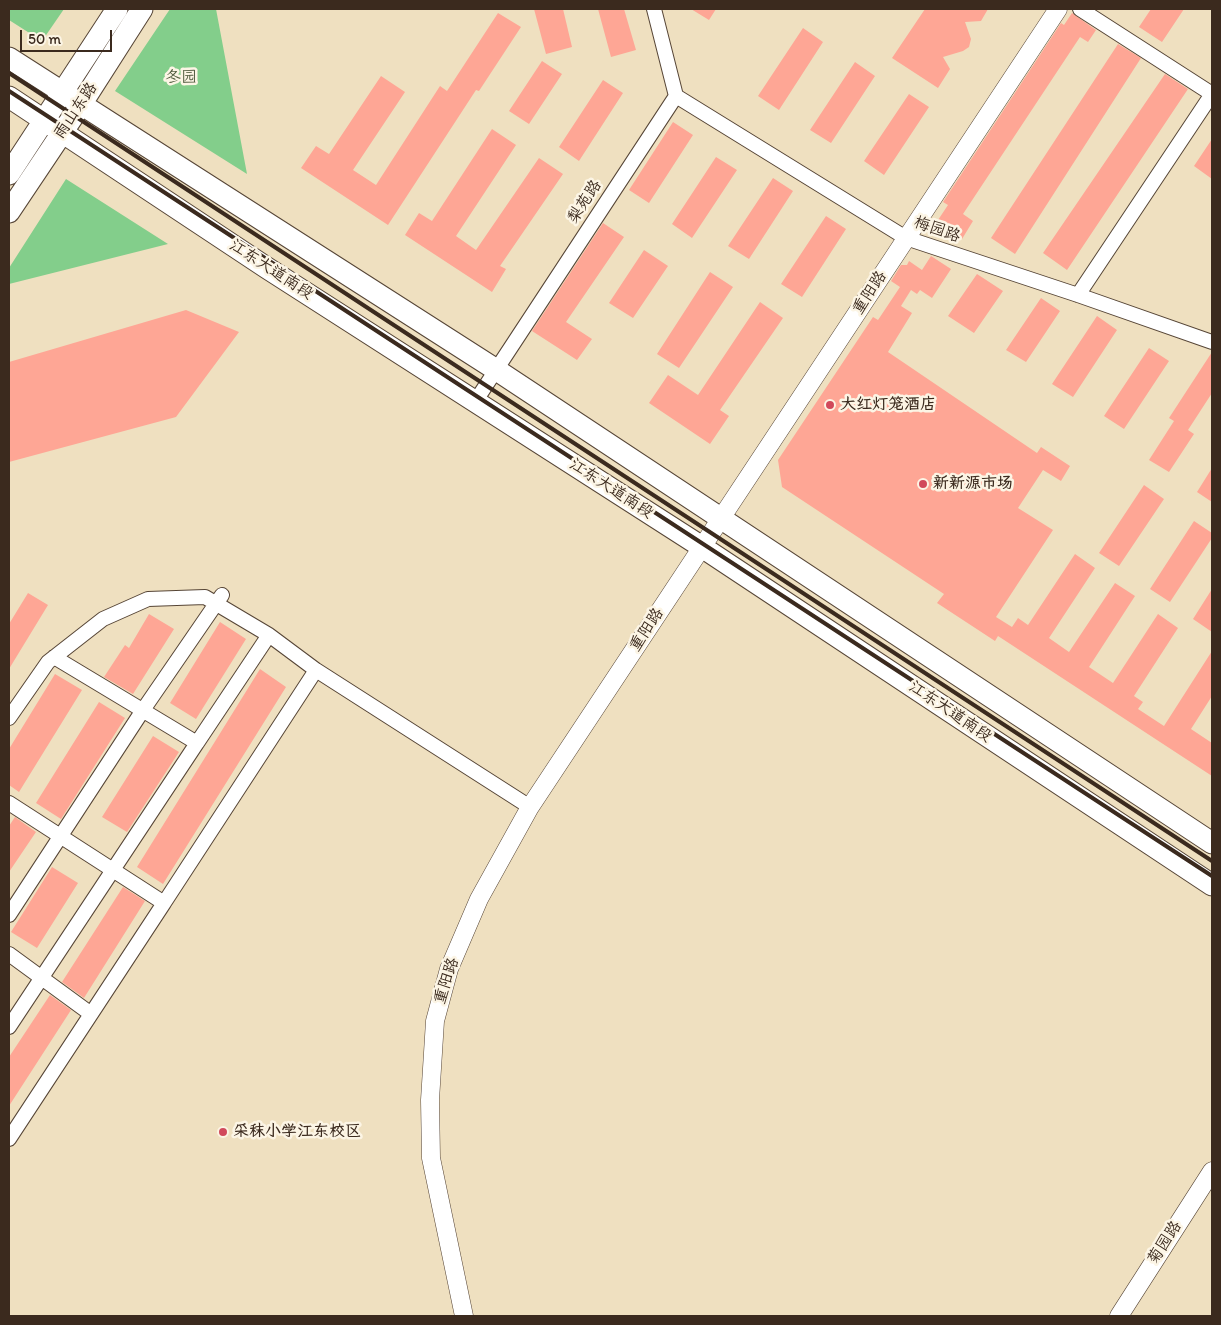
<!DOCTYPE html>
<meta charset="utf-8">
<style>
body{margin:0}
#map{position:relative;width:1221px;height:1325px;overflow:hidden;background:#efe0c0;font-family:Itim,sans-serif}
canvas{display:block}
.frame{position:absolute;inset:0;border:10px solid #3b2a1e;pointer-events:none}
.scale{position:absolute;left:20px;top:30px;width:92px;height:22px;box-sizing:border-box;border:2px solid #3b2a1e;border-top:0;padding-left:6px;font-size:15px;line-height:18px;white-space:nowrap;color:#3b2a1e;-webkit-text-stroke:4px #fcf5e5;paint-order:stroke}
</style>
<div id="map">
<canvas width="1221" height="1325"></canvas>
<div class="frame"></div>
<div class="scale">50 m</div>
</div>
<script>
const c = document.querySelector('canvas').getContext('2d');
c.lineJoin = 'round';
function fillPath(path, color) {
  c.fillStyle = color;
  c.fill(path, 'evenodd');
}
function trace(path, color, width, dash) {
  c.strokeStyle = color;
  c.lineWidth = width;
  c.lineCap = dash ? 'butt' : 'round';
  c.setLineDash(dash || []);
  c.stroke(path);
}
function drawText(font, color, halo, rows, align = 'center') {
  c.font = font + ' Itim,"LXGW WenKai TC",sans-serif';
  c.lineWidth = 5;
  c.setLineDash([]);
  c.textBaseline = 'middle';
  c.strokeStyle = halo;
  c.fillStyle = color;
  for (const [text, x, y, turn = 0] of rows) {
    c.save();
    c.translate(x, y);
    c.rotate((+turn || 0) * Math.PI / 180);
    c.textAlign = isNaN(turn) ? turn : align;
    if (halo) c.strokeText(text, 0, 0);
    c.fillText(text, 0, 0);
    c.restore();
  }
}
fillPath(new Path2D(`
 M 9,9 L 64,9 L 42,41 L 9,20 Z
 M 170,9 L 216,9 L 247,174 L 115,91 Z
 M 66,179 L 168,244 L 9,284 L 9,268 Z`), '#83ce8b');
fillPath(new Path2D(`
 M 534,9 L 563,9 L 572,47 L 546,54 Z
 M 598,9 L 624,9 L 636,50 L 611,57 Z
 M 691,9 L 716,9 L 709,20 Z
 M 925,9 L 988,9 L 981,21 L 965,22 L 971,39 L 969,47 L 963,51 L 943,57 L 950,69 L 938,88 L 892,58 Z
 M 1151,9 L 1184,9 L 1162,42 L 1139,27 Z
 M 498,13 L 521,27 L 479,91 L 476,90 L 388,225 L 301,168 L 316,146 L 329,154 L 381,76 L 405,92 L 353,170 L 376,185 L 440,86 L 447,91 Z
 M 1072,13 L 1096,30 L 1088,42 L 1080,37 L 963,214 L 973,221 L 962,239 L 936,223 L 948,205 L 943,202 L 1061,23 L 1064,25 Z
 M 803,28 L 823,42 L 779,110 L 758,96 Z
 M 1118,44 L 1141,58 L 1015,254 L 991,238 Z
 M 542,61 L 562,74 L 529,124 L 509,111 Z
 M 855,62 L 875,76 L 831,143 L 810,130 Z
 M 1165,74 L 1188,89 L 1067,270 L 1043,253 Z
 M 603,80 L 623,93 L 579,161 L 559,147 Z
 M 909,94 L 929,107 L 884,175 L 864,161 Z
 M 673,122 L 693,135 L 649,203 L 629,190 Z
 M 492,129 L 516,145 L 456,236 L 476,250 L 539,158 L 563,174 L 500,266 L 506,269 L 492,292 L 405,235 L 419,213 L 432,221 Z
 M 1212,139 L 1212,179 L 1194,166 Z
 M 716,157 L 737,170 L 692,238 L 672,224 Z
 M 773,178 L 793,191 L 749,259 L 728,246 Z
 M 826,216 L 846,229 L 802,297 L 781,284 Z
 M 603,223 L 624,237 L 566,322 L 592,339 L 577,360 L 532,331 Z
 M 644,250 L 668,266 L 633,318 L 609,303 Z
 M 931,256 L 951,269 L 932,298 L 920,290 L 917,294 L 911,290 L 901,306 L 912,313 L 888,352 L 1037,453 L 1041,447 L 1070,466 L 1061,481 L 1043,470 L 1018,508 L 1053,530 L 996,617 L 1012,627 L 1018,618 L 1028,625 L 1075,554 L 1095,568 L 1049,638 L 1069,652 L 1115,583 L 1135,596 L 1089,667 L 1113,683 L 1158,614 L 1178,628 L 1134,696 L 1143,702 L 1138,709 L 1164,726 L 1212,651 L 1212,696 L 1191,729 L 1212,743 L 1212,776 L 998,636 L 995,641 L 937,603 L 944,594 L 782,487 L 778,460 L 873,317 L 878,320 L 900,287 L 891,281 L 901,265 L 907,265 L 909,261 L 922,270 Z
 M 710,272 L 733,287 L 679,368 L 657,354 Z
 M 977,274 L 1003,291 L 974,333 L 948,316 Z
 M 1041,298 L 1060,311 L 1026,362 L 1006,350 Z
 M 760,302 L 783,318 L 720,410 L 729,416 L 710,444 L 649,403 L 668,375 L 698,395 Z
 M 186,310 L 239,332 L 176,417 L 9,462 L 9,362 Z
 M 1097,316 L 1117,330 L 1073,397 L 1052,384 Z
 M 1149,348 L 1169,361 L 1124,429 L 1104,416 Z
 M 1212,352 L 1212,393 L 1188,430 L 1194,434 L 1169,472 L 1149,460 L 1174,421 L 1169,418 Z
 M 1212,468 L 1212,502 L 1197,492 Z
 M 1144,485 L 1164,499 L 1119,566 L 1099,553 Z
 M 1194,521 L 1212,533 L 1212,538 L 1170,602 L 1150,589 Z
 M 1212,589 L 1212,632 L 1193,619 Z
 M 28,593 L 48,605 L 9,669 L 9,624 Z
 M 149,614 L 174,629 L 133,694 L 104,677 L 125,645 L 129,648 Z
 M 220,622 L 246,639 L 196,719 L 170,703 Z
 M 260,669 L 286,687 L 163,884 L 137,867 Z
 M 55,674 L 82,690 L 19,792 L 9,785 L 9,749 Z
 M 99,702 L 125,718 L 61,819 L 36,803 Z
 M 153,736 L 179,752 L 127,832 L 102,817 Z
 M 15,817 L 36,832 L 9,872 L 9,826 Z
 M 52,867 L 78,883 L 37,948 L 11,932 Z
 M 123,887 L 145,901 L 84,998 L 62,982 Z
 M 50,995 L 71,1010 L 9,1106 L 9,1057 Z`), '#fea695');
const minor = new Path2D(`
 M 1080,9 L 1212,94
 M 676,96 L 906,238 L 1078,295 L 1212,342
 M 1078,295 L 1212,94
 M 475,402 L 676,96 L 654,9
 M 54,657 L 197,743 L 269,635
 M 9,718 L 48,662 L 103,619 L 148,599 L 205,597 L 269,635 L 316,670 L 530,807
 M 9,803 L 164,903 L 316,670
 M 9,915 L 143,710 L 222,595
 M 9,954 L 91,1014
 M 9,1027 L 197,743
 M 9,1139 L 164,903`);
const tertiary = new Path2D(`
 M 464,1316 L 431,1158 L 430,1100 L 435,1021 L 449,969 L 479,899 L 530,807 L 1058,9
 M 1119,1316 L 1212,1171`);
const primary = new Path2D(`
 M 9,58 L 495,369 L 1212,843
 M 9,97 L 267,268 L 702,547 L 1212,885
 M 9,174 L 117,9
 M 9,212 L 82,103 L 142,9`);
trace(minor, '#564536', 16);
trace(tertiary, '#564536', 19);
trace(primary, '#564536', 23);
trace(minor, '#fff', 14);
trace(tertiary, '#fff', 18);
trace(primary, '#fff', 21);
trace(new Path2D(`
 M 9,73 L 1212,861
 M 9,91 L 1212,876`), '#3b2a1e', 4);
for (const [x, y, r, color] of [
 [830,405,5,"#d1495b"],
 [923,484,5,"#d1495b"],
 [223,1132,5,"#d1495b"]
]) {
  const dot = new Path2D();
  dot.arc(x, y, r, 0, 2 * Math.PI);
  c.fillStyle = color;
  c.fill(dot);
  trace(dot, '#fcf5e5', 2);
}
drawText('16px', '#515b3f', '#fcf5e5', [
 ["冬园",181,78]
]);
drawText('16px', '#3b2a1e', '#fcf5e5', [
 ["雨山东路",76,111,-56],
 ["梨苑路",585,202,-57],
 ["梅园路",937,230,19],
 ["江东大道南段",271,270,33],
 ["重阳路",870,293,-57],
 ["江东大道南段",611,489,33],
 ["重阳路",647,630,-57],
 ["江东大道南段",950,712,34],
 ["重阳路",447,981,-72],
 ["菊园路",1165,1243,-57]
]);
drawText('bold 16px', '#3b2a1e', '#fcf5e5', [
 ["大红灯笼酒店",840,405],
 ["新新源市场",933,484],
 ["采秣小学江东校区",233,1132]
], 'left');
</script>
